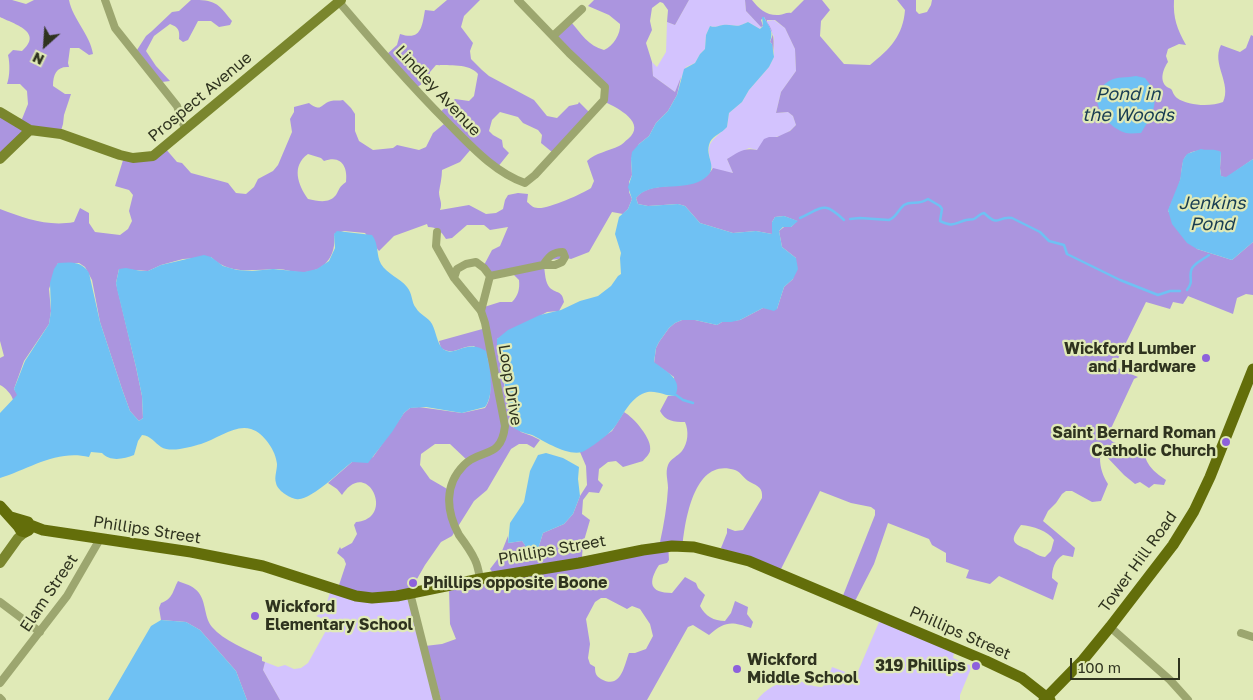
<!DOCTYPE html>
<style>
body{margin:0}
#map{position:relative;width:1253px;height:700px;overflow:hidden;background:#e0eab7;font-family:"Golos Text",sans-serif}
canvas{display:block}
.north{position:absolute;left:20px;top:20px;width:50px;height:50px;-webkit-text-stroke:4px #e0eab7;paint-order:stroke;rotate:206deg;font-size:14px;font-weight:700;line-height:20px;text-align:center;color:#2f331f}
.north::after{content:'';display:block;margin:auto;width:18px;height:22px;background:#2f331f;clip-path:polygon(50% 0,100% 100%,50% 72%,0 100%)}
.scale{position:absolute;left:1070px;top:658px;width:110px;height:22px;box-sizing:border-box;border:2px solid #2f331f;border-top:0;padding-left:6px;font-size:15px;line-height:18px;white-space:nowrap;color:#2f331f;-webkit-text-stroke:4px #e0eab7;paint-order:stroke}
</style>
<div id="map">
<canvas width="1253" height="700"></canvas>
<div class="north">N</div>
<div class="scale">100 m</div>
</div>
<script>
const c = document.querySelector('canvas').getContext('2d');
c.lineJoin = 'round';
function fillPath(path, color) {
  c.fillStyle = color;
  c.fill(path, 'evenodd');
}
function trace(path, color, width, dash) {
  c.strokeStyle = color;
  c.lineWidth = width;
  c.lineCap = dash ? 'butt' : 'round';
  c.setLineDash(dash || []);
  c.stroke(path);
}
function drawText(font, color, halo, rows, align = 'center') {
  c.font = font + ' "Golos Text",sans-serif';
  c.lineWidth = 4.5;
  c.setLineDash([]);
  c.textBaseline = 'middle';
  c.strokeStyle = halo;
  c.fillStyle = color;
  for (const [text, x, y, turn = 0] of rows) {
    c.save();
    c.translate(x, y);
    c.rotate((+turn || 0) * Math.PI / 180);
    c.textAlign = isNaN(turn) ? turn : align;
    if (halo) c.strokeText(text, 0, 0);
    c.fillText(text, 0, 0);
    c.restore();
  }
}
fillPath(new Path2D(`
 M 689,0 L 745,0 L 746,11 L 761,27 L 760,29 L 748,22 C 734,29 736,24 723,25 C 717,26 716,28 710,26 L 706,35 L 705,49 L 700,54 L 695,63 L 686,67 L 675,92 L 653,76 L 652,62 L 657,67 L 666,52 L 667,22 L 675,25 Z
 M 774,20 L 785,28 L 795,49 L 796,71 L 781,92 L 776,113 L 788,112 L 793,116 L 796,125 C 789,133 780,138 769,137 L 757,150 L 749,148 L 727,159 L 733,173 L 712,169 C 706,142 708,144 727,127 L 729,113 L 742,102 L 749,90 L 769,67 L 774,57 L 774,37 L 766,21 Z
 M 331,589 L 410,595 L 441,700 L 280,700 L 263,670 L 265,662 L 278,667 L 285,665 L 294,669 L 301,668 L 308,663 L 328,627 L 326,620 L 316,616 L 324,612 Z
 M 882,615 L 955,647 L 953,658 L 972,666 L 960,695 L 960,700 L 757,700 C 766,688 784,678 799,681 C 807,683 813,687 822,687 L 826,683 L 832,667 L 856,676 Z`), '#d3c3fe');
fillPath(new Path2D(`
 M 0,0 L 12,0 L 26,4 L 34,0 L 69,0 C 73,20 90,34 93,54 L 89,55 L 79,48 L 70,48 L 68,63 L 69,67 C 57,66 53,74 53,86 L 65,94 L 71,94 L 64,115 L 63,124 L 60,134 L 39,127 L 0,161 L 0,113 L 22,119 L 28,104 L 27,91 L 20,84 L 7,84 C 10,76 10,63 8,55 L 13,50 L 22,51 C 44,32 14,24 0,17 Z
 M 191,0 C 215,0 217,2 232,21 L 230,25 L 219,27 L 211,21 L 198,21 L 188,40 L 183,42 L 179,39 C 180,30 178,27 170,24 L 154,36 L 146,51 L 156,66 L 170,81 L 162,82 L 137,50 L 146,36 L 152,31 L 172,12 L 179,11 Z
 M 447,0 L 480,0 L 464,16 L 461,27 L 473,43 L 470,51 L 471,59 L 482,70 L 489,76 L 534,100 L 547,116 L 557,118 L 569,106 L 578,104 L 579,102 L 591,114 L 552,152 L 541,143 L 542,135 L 538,130 L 523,123 L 518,117 L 500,112 L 492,120 L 489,131 L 493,135 L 502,140 L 503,147 L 509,153 L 497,168 L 472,148 L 460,162 L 442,170 C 442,178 440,185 439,192 C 439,199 443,203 440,210 L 469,205 L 486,214 L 496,213 L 503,209 L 505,200 L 508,195 L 518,193 L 528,194 L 527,202 C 531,205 533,208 538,208 C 548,209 582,194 591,188 L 594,181 L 587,161 C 595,153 609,151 619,146 C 622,145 625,141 628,139 C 647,123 618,108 605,102 L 605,87 L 555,38 L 571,22 C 581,33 588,46 604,50 C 613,46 621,34 620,24 L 609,15 L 588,6 L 594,0 L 689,0 L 675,25 L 667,22 L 668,10 L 663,3 L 660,2 L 652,8 L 650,21 L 652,30 L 646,43 L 652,62 L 653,76 L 675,92 L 681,77 L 677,95 L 668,111 L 656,123 L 649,136 L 639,144 L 631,159 L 632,175 L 629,182 L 629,192 L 632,199 L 628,209 L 623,214 L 612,212 L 589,252 L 571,259 L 567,258 L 549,260 L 544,266 C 545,272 545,283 550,288 C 557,294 562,290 564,302 L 559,311 L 547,312 L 497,339 L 497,348 L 511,420 L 521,432 L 532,436 L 540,440 L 534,448 L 527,444 L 519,444 L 511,449 L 487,490 L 474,501 L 452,536 L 441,542 L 425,565 L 413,586 L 414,593 L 410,595 L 337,591 L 346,564 L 344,559 L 337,553 L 340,547 L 341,549 L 352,543 L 357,534 L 354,525 L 356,522 C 393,519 372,468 350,486 C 347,488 344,492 342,495 L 337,489 L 328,483 L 352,462 L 360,462 L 373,457 L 404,413 L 410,408 L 419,407 L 462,413 L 485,408 C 495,394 488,375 488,359 L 474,346 C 460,346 454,356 441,348 L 439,341 L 486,328 L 481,308 L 500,302 L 512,302 C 518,296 520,289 519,280 L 508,269 L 490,275 L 483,267 L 492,250 L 500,246 L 508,227 L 490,230 L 484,225 L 467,225 L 452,238 L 446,239 C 441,231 437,227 428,227 L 427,224 L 394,236 L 379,251 L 365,233 L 344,231 L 334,234 C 337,258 322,274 298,272 C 291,272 285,269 278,269 C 255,269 230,276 211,257 L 183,259 L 161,265 L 148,271 L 119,269 L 116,283 L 136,367 L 142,396 L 143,418 L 139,421 L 130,411 L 122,389 L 100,322 L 92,280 L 85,267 L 79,263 L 58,263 L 49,289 L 51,311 L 49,324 L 24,361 L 14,389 L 18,395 L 13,400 C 12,395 5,387 0,385 L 0,358 L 4,356 L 0,341 L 0,209 C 24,218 48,227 74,222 L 80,208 L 89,213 L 89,223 L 95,232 L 120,235 L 128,229 L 132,221 L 129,211 L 133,195 L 129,190 L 115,186 L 124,157 L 134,159 L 165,148 L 177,162 L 182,163 L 191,173 L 228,183 L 236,193 L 246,194 L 254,187 L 258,179 L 273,171 L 278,165 L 292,132 L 290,119 L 294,112 L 294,107 L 309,103 C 322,113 320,104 331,101 C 334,100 340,101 343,100 L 351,108 L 355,114 L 355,131 L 359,141 L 373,150 L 393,148 L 397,145 L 419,150 L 426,147 L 433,133 L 444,124 L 439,113 L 455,99 L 469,101 L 474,96 L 478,74 C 469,63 449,66 436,65 L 430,72 L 429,79 L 416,88 L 386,55 L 397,45 L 400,34 C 421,41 422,27 425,10 L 434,11 ZM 308,154 L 321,158 L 324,161 C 342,154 348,168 346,182 C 339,187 340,188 336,195 C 329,204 318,201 308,199 C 298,185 291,166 308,154 ZM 435,444 L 450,444 L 468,461 L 449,490 L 430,479 L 420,465 L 421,454 Z
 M 745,0 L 752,0 C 759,9 767,16 779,15 C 784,15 786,12 791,13 L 804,0 L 822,0 L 830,10 L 821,21 L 820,36 L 844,64 L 870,65 C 890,49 903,36 905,10 L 897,0 L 916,0 L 916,11 L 919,14 L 927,12 L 931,5 L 932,0 L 1174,0 C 1173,18 1177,29 1186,45 L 1179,44 L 1168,49 L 1166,56 L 1168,62 C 1163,69 1159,81 1167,87 C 1168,88 1170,88 1171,89 C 1173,91 1173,95 1177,98 C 1188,106 1211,107 1223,102 C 1232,83 1211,64 1221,45 L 1240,52 L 1246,48 L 1251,35 L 1253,36 L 1253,159 L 1226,178 L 1221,176 L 1220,168 L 1221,152 C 1208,151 1187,146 1183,162 C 1181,168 1182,175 1180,181 C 1177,191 1172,201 1168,211 L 1197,249 L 1232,260 L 1253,242 L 1253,295 L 1246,294 L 1237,298 L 1233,314 L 1188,296 L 1183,304 L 1173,302 L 1170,309 L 1146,302 L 1115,365 L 1121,370 L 1138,377 L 1134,379 L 1107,437 L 1113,442 L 1145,453 C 1145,465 1157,474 1166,480 L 1164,485 L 1154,484 L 1149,488 L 1140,482 L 1135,484 L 1124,475 L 1105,455 L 1100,458 C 1100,468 1103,476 1108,484 L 1101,501 L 1092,502 L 1072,491 L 1066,491 L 1062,494 L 1056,503 L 1048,511 L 1043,521 L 1075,548 L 1073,557 L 1063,555 C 1055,560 1052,568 1052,578 L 1058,583 L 1053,600 L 999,576 L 990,584 L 966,578 L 969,570 L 946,562 L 946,553 L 932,545 L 929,539 L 888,523 L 874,564 L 854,603 L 842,598 L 875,515 L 875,510 L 871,507 L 851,503 L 820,491 L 780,571 L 721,548 L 727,533 L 727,528 L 735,531 L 743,530 L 762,498 C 763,488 758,486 750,482 C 744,479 741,472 735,470 C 696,457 686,515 683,542 L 668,542 L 669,560 L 667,563 L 659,565 C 648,582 649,593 672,593 L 685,577 L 696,583 L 698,588 L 705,595 L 700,606 C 705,616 714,621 725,621 L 731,613 L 735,601 L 748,607 L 747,614 L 753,622 L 751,628 C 731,621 725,621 709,635 L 693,625 L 688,627 L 647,700 L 441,700 L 425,646 L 442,644 L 456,639 L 450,624 L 449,588 L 493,573 L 490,569 L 500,556 L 508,536 L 508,543 L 522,541 L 525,545 L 538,549 L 543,533 L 564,524 L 573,514 L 580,496 L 587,485 L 586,466 L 580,452 L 612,431 L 624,412 C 633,417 653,439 650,451 C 649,455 645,458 643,461 L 623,467 L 616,461 L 608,462 L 599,469 L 598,480 L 603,485 L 599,493 L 589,492 L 583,500 L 582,514 L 590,520 L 583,544 L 582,557 L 660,542 C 664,524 667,506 668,488 C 668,480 665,473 668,465 C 670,459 678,456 682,451 C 688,443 689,431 685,422 C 674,422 665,421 660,411 L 668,396 L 675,396 L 674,377 L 654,363 L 656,348 L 659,342 L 669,328 L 675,323 L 682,320 L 695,320 L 717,325 L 722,322 L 740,320 L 763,308 L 777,309 L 784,287 L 793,279 L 796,258 L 782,247 L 779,231 L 784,227 L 791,227 L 797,221 L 784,216 L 775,217 L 772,222 L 772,234 L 756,231 L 733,233 L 700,223 L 685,206 L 678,204 L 648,206 L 638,204 L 636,198 C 654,176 696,197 713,168 L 733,173 L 727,159 C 737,153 744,147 757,150 L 764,139 L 769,137 L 777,137 L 790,131 L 796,125 L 793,116 L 788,112 L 776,113 L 781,92 L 796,71 L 795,49 L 785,28 L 775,20 L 767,20 L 767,22 C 775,33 774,42 773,55 L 772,44 L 770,42 L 773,34 L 764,17 L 761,20 L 763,26 L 761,27 L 746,11 ZM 1021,525 C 1033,526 1048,531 1054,540 L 1051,551 L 1045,557 C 1037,556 1034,552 1027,549 C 1010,543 1011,539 1021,525 ZM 601,598 L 606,598 L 627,609 L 632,606 L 640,609 L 650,624 L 653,636 L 646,649 L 635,653 L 629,653 C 624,666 621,690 601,679 C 596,676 595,673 595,667 L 590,664 L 588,658 L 590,644 L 586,619 L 595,602 Z
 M 178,581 C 184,584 189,584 195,589 C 207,598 203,616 212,627 C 224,641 246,649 262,657 L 262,661 L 265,662 L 263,670 L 280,700 L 247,700 L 236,671 L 200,630 L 186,622 L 161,620 L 159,608 L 161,603 C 173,599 173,590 178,581 Z`), '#ab95df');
fillPath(new Path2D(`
 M 762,17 L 764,17 C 769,28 774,30 770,42 L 772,44 L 774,57 L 769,67 L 749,90 L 742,102 L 729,113 L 727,127 C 722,133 714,135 710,142 C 703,158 722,168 702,180 C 682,192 651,180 636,198 L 638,204 L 648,206 L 678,204 L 685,206 L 700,223 L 733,233 L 756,231 L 772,234 L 772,222 L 775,217 L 784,216 L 798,221 L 791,227 L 783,227 L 779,231 L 782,247 L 796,258 L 798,269 L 793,279 L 784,287 L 777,309 L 774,311 L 763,308 L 740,320 L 731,322 L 722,322 L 717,325 L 695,320 L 682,320 L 675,323 L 669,328 L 659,342 L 656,348 L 654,362 C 665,371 684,379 675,396 C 663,396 654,388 642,394 C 627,402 623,417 613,429 C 609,434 588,450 582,452 C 567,456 544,441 532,435 C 525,433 520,432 514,428 L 497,348 L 497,339 L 508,330 L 540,315 L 561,310 L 580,301 L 598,296 L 611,286 L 618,276 L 621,274 L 620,258 L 621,253 L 615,234 L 619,217 L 628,209 L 632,199 L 628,187 L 632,175 L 631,159 L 632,152 L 639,144 L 649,136 L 656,123 L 668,111 L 677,95 L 684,69 L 695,63 L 700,54 L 705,49 L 706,35 L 710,26 C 715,28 717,26 723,25 C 736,24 734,29 748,22 L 760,29 L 763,26 Z
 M 1136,76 L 1145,78 C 1162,98 1154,113 1141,133 C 1136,133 1131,134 1126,133 C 1104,126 1084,96 1109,81 C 1117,76 1127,78 1136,76 Z
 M 1201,149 C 1208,151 1214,148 1221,152 L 1220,168 L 1221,176 L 1226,177 L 1253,159 L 1253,242 L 1232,260 L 1197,249 L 1187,243 L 1172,224 L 1168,210 L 1180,180 L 1183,160 L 1187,154 Z
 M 337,231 L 372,235 C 379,244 376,255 381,264 C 387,274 400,278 407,287 C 413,294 411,302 416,308 C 420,315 428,317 432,324 C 436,331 437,344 443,349 C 454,358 467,338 486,351 C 490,367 495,394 485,407 L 462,413 L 426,407 L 410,408 L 404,413 L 392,432 L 368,463 L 352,462 C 338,473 326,486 310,495 C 306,497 301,500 296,499 C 289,498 277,490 276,483 C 274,477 277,471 277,464 C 276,451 264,433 251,429 C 235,424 217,439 201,444 C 190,447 171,453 161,447 C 154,442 151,436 142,435 L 138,441 L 134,455 C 124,459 110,462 102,453 L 91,452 L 89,457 C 57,449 29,469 0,478 L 0,413 L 17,395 L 14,389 L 25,361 L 49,324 L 51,311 L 50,283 L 54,269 L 58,263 C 71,262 82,261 89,273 L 100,322 L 122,389 L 130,411 L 139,421 L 143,418 L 142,396 L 136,367 L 117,289 L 116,283 L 119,269 L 126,268 L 141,271 L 148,271 L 161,265 L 204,255 L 211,257 L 223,266 L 237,270 L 252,271 L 273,269 L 304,272 L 317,269 L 329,261 L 335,248 L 334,234 Z
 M 546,453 L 563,458 L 579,467 L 578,479 L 580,496 L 573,514 L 564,524 L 543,533 L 538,549 L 533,553 L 527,553 L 525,545 L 522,541 L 508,543 L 510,523 L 524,502 L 530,471 L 538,455 Z
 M 161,620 L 186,622 L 200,630 L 236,671 L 247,700 L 108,700 L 151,626 Z`), '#6fc1f3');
trace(new Path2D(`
 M 800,218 C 823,207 824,201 844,220
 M 850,219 L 860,218 L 889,220 C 896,218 898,210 904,205 C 912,200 917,206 928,199 L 940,206 L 942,209 L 940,221 C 953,227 953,224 966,220 C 969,219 972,220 974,219 C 978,217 979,214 984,213 C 1000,228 996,216 1012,218 L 1040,232 L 1049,241 L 1064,245 L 1067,254 L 1120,280 L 1158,295 L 1170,291 L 1180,291
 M 1187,290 C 1194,280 1189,281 1191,271 C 1192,264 1204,259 1209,255
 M 676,395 L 683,400 L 693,403`), '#6fc1f3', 2.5);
trace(new Path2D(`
 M 105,0 L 115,28 L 177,106 L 185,129
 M 339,2 C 374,43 409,84 447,122 C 471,146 494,172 525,183 L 535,175 L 604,100 L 605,87 L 569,53 L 518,0
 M 553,36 L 582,9
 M 437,232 L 436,246 L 454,278
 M 490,276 L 543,265 L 555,265 L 562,262 L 565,257 L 563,252 C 552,252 549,257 543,265
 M 480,579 C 479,573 478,566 475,560 C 471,551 465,543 459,535 C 446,511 444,485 464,465 C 481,448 501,460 505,426 L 485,323 L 481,311 L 454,278 L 457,269 L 466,264 L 476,262 L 484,268 L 490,276 L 481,311
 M 410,593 L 437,700
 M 0,602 L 40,632
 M 1110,627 L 1170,680 L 1188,700
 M 1241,633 L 1253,637
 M 0,683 L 67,596 L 100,539
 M 0,698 L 2,700`), '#9ca66f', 8);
trace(new Path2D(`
 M 0,112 L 30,130 L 61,134 L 120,155 L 133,158 L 153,156 L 341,0
 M 0,159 L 30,130
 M 0,563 L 18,538 L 25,532`), '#7a862d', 10);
trace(new Path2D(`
 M 0,506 L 18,526 L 21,531 L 25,532 L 29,530 L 30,525 L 28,522 L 11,517
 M 30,525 L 43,530 L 191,552 L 263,566 L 356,596 L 372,598 L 397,596 L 480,579 L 579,563 L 643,550 L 672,546 L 694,547 L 749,561 L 986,661 L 1022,678 L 1050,700
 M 1044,700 L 1083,660 L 1110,627 L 1173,545 L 1194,511 L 1210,477 L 1253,369`), '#636e0a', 11);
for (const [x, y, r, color] of [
 [1206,358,5,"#8d61dc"],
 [1226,442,5,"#8d61dc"],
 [413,583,5,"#8d61dc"],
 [255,616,5,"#8d61dc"],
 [976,666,5,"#8d61dc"],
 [737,669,5,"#8d61dc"]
]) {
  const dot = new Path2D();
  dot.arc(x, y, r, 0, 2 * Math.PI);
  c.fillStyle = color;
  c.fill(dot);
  trace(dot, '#e0eab7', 2);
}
drawText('16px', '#2f331f', '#e0eab7', [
 ["Lindley Avenue",438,91,47],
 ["Prospect Avenue",200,97,-40],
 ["Loop Drive",510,385,81],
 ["Phillips Street",147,530,9],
 ["Phillips Street",552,550,-10],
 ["Tower Hill Road",1138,562,-54],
 ["Elam Street",49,593,-56],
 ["Phillips Street",960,633,24]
]);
drawText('bold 16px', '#2f331f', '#e0eab7', [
 ["Wickford Lumber",1196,349],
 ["and Hardware",1196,367],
 ["Saint Bernard Roman",1216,433],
 ["Catholic Church",1216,451],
 ["Phillips opposite Boone",423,583,"left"],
 ["Wickford",265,607,"left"],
 ["Elementary School",265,625,"left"],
 ["Wickford",747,660,"left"],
 ["Middle School",747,678,"left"],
 ["319 Phillips",966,666]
], 'right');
drawText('italic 18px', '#193d52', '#e0eab7', [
 ["Pond in",1128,94],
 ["the Woods",1128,115],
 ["Jenkins",1212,203],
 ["Pond",1212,224]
]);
</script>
